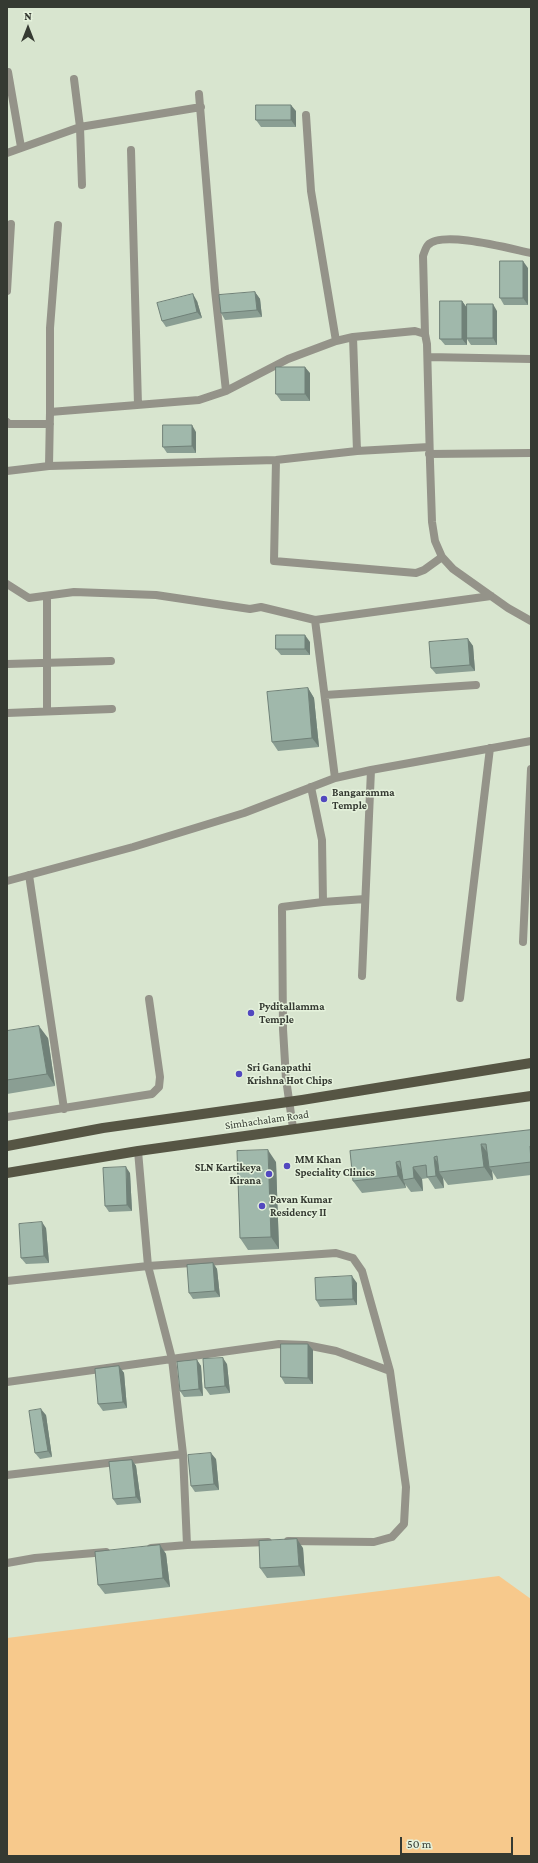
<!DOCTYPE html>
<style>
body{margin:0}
#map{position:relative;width:538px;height:1863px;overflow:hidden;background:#d8e5cf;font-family:"Crimson Pro",serif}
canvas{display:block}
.frame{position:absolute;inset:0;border:8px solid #353a32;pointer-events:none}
.north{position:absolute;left:8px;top:8px;width:40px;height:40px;-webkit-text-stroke:3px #e5f2dc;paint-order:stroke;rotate:0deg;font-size:11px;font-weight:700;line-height:16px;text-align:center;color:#353a32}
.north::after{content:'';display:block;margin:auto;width:14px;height:18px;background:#353a32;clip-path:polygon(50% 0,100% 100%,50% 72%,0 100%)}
.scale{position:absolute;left:400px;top:1837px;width:113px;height:18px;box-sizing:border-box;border:2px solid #353a32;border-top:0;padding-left:5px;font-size:12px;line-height:14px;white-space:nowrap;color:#353a32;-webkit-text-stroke:3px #e5f2dc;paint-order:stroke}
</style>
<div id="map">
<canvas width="538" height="1863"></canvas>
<div class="frame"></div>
<div class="north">N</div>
<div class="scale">50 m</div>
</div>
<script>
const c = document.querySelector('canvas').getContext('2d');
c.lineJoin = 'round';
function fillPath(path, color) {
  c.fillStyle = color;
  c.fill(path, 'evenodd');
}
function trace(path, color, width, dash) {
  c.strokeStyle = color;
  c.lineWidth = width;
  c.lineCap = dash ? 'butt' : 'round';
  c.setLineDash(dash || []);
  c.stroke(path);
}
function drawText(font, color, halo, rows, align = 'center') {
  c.font = font + ' "Crimson Pro",serif';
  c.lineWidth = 3;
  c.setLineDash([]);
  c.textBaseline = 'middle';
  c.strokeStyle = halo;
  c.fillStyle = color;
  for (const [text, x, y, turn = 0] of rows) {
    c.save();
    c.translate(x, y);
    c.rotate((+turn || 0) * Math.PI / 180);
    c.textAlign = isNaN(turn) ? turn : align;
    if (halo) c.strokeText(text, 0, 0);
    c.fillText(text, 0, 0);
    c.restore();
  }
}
fillPath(new Path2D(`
 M 499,1576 L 531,1599 L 531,1856 L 7,1856 L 7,1638 Z`), '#f7c98c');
trace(new Path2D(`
 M 8,72 L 21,147
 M 74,79 L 80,127 L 82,185
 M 199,94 L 215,290 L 226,391
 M 306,115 L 311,191 L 336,341
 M 131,150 L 138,405
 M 7,153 L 80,127 L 201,107
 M 7,291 L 11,224
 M 425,334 L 423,256 C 424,253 426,247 428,245 C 442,230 511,249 531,253
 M 353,337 L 357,451
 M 428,357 L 531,359
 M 50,412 L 50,328 L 58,225
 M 7,422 L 9,424 L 50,424
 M 429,454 L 531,453
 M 276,460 L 274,561 L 416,573 L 424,570 L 442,557
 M 49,466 L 276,460 L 357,451 L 429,447
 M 7,471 L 49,466 L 50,412 L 199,400 L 226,391 L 288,359 L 336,341 L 353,337 L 415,331 L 425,334 L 427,344 L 430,462 L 432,522 L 435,541 L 442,557 L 453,569 L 508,608 L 531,621
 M 7,584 L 29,598 L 74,592 L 156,595 L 250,609 L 261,607 L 315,620 L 491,596
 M 47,597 L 47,711
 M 315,620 L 335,778
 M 7,664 L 111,661
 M 325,695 L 476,685
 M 7,713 L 112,709
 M 29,875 L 64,1109
 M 7,881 L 133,847 L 244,813 L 335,778 L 371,770 L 531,741
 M 323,902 L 365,899
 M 523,942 L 531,769
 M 362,976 L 371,770
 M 460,998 L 490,748
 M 7,1117 L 152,1094 L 159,1087 L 160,1077 L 149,999
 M 293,1128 L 286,1079 L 283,1029 L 282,907 L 323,902 L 322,840 L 311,787
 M 138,1151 L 148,1266 L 172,1359 L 183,1454 L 187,1545 L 151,1548
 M 7,1281 L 148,1266 L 336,1253 L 353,1258 L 362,1271 L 390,1371
 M 7,1382 L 279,1344 L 306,1345 L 336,1351 L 390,1371 L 406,1487 L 404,1524 L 392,1537 L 374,1542 L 288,1541
 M 7,1475 L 183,1454
 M 187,1545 L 268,1542
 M 7,1563 L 35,1558 L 106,1552`), '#949389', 8);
trace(new Path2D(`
 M 7,1146 L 103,1128 L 302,1100 L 531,1063
 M 7,1173 L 138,1151 L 531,1096`), '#565544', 10);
fillPath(new Path2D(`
 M 296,111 L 296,127 L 261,127 L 256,120 Z
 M 528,268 L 528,305 L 504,305 L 500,298 Z
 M 255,292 L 260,299 L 262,317 L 225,320 L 221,313 Z
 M 197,301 L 202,318 L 166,327 L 162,321 Z
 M 462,301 L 467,308 L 497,311 L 497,345 L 471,345 L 467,339 L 467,345 L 445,345 L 440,339 Z
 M 310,373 L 310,401 L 281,401 L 276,394 Z
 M 196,432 L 196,453 L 167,453 L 163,447 Z
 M 468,639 L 473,646 L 475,671 L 436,674 L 431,668 Z
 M 310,642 L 310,655 L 281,655 L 276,649 Z
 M 308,688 L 314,698 L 319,747 L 278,751 L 272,742 Z
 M 7,1031 L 48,1038 L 55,1086 L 7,1094 Z
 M 531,1130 L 531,1175 L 497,1179 L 492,1171 L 493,1180 L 448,1185 L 443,1178 L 444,1188 L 435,1189 L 428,1178 L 422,1179 L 423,1191 L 411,1192 L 405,1184 L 406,1188 L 362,1193 L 353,1181 L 350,1151 Z
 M 276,1162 L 279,1249 L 248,1250 L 240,1238 Z
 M 130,1173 L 132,1211 L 109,1212 L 105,1206 Z
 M 46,1228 L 49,1263 L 26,1264 L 21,1258 Z
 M 213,1263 L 217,1269 L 220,1297 L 193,1299 L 189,1293 Z
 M 357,1283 L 357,1305 L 320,1307 L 316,1300 Z
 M 308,1344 L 313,1350 L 313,1384 L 285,1384 L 281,1377 Z
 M 197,1360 L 201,1366 L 203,1396 L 184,1397 L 180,1391 Z
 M 227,1364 L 230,1393 L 210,1395 L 205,1388 Z
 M 119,1366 L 124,1373 L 127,1408 L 103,1411 L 98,1404 Z
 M 46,1415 L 52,1457 L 40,1459 L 35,1453 Z
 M 216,1459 L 219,1490 L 195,1492 L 191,1486 Z
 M 132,1460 L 136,1466 L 141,1503 L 117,1505 L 113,1499 Z
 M 160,1545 L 166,1554 L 170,1587 L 105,1594 L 98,1585 Z
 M 303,1548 L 305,1576 L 267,1578 L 260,1568 Z`), '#8a9e93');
fillPath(new Path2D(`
 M 291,105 L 296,111 L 296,127 L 291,120 Z
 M 523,261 L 528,268 L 528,305 L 523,298 Z
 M 255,292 L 260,299 L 262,317 L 257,310 Z
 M 193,294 L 197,301 L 202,318 L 197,312 Z
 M 462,301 L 467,308 L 467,345 L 462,339 Z
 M 493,304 L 497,311 L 497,345 L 493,338 Z
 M 305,367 L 310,373 L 310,401 L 305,394 Z
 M 192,425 L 196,432 L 196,453 L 192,446 Z
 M 305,635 L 310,642 L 310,655 L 305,649 Z
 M 468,639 L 473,646 L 475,671 L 470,665 Z
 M 308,688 L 314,698 L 319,747 L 312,738 Z
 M 39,1026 L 48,1038 L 55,1086 L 47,1074 Z
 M 481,1144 L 490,1156 L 489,1167 L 492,1171 L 493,1180 L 484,1167 Z
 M 268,1150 L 276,1162 L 279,1249 L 271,1237 Z
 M 434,1157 L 442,1169 L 439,1172 L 443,1178 L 444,1188 L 436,1176 Z
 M 396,1162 L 404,1174 L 403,1180 L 405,1184 L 406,1188 L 398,1176 Z
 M 126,1167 L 130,1173 L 132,1211 L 127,1205 Z
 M 413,1167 L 422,1179 L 423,1191 L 414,1178 Z
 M 42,1222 L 46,1228 L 49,1263 L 44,1256 Z
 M 213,1263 L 217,1269 L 220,1297 L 215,1291 Z
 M 352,1276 L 357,1283 L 357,1305 L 353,1299 Z
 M 308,1344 L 313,1350 L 313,1384 L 308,1378 Z
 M 223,1358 L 227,1364 L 230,1393 L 225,1386 Z
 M 197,1360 L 201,1366 L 203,1396 L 199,1389 Z
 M 119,1366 L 124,1373 L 127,1408 L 123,1402 Z
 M 41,1409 L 46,1415 L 52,1457 L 48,1451 Z
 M 211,1453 L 216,1459 L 219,1490 L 214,1484 Z
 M 132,1460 L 136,1466 L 141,1503 L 136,1497 Z
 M 297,1539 L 303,1548 L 305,1576 L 299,1566 Z
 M 160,1545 L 166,1554 L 170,1587 L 163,1578 Z`), '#708178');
const building = new Path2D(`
 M 256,105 L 291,105 L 291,120 L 256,120 Z
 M 500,261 L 523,261 L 523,298 L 500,298 Z
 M 255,292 L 257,310 L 221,313 L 219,295 Z
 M 193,294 L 197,312 L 162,321 L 157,303 Z
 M 440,301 L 462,301 L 462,339 L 440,339 Z
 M 467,304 L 493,304 L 493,338 L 467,338 Z
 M 276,367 L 305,367 L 305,394 L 276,394 Z
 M 163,425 L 192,425 L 192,446 L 163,447 Z
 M 276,635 L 305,635 L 305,649 L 276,649 Z
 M 468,639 L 470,665 L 431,668 L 429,642 Z
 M 308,688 L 312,738 L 272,742 L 267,692 Z
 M 39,1026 L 47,1074 L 7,1080 L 7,1031 Z
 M 531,1130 L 531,1146 L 530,1146 L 531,1162 L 489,1167 L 486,1144 L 481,1144 L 484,1167 L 439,1172 L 437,1156 L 434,1157 L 436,1176 L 427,1177 L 426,1165 L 413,1167 L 414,1178 L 403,1180 L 400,1161 L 396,1162 L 398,1176 L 353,1181 L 350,1151 Z
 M 268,1150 L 271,1237 L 240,1238 L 237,1151 Z
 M 126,1167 L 127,1205 L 105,1206 L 103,1168 Z
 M 42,1222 L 44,1256 L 21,1258 L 19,1224 Z
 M 213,1263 L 215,1291 L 189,1293 L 187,1265 Z
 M 352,1276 L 353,1299 L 316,1300 L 315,1278 Z
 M 281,1344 L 308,1344 L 308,1378 L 281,1377 Z
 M 223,1358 L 225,1386 L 205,1388 L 203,1359 Z
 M 197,1360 L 199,1389 L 180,1391 L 177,1362 Z
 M 119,1366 L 123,1402 L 98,1404 L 95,1369 Z
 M 41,1409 L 48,1451 L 35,1453 L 29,1411 Z
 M 211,1453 L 214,1484 L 191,1486 L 188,1455 Z
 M 132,1460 L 136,1497 L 113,1499 L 109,1462 Z
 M 297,1539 L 299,1566 L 260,1568 L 259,1541 Z
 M 160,1545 L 163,1578 L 98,1585 L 95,1552 Z`);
fillPath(building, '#a0b8ab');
trace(building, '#708178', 1);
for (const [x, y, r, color] of [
 [324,799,4,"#5248bf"],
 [251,1013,4,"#5248bf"],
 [239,1074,4,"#5248bf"],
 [287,1166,4,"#5248bf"],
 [269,1174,4,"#5248bf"],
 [262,1206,4,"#5248bf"]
]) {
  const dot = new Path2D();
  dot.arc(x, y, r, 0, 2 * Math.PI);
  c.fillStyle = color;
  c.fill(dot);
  trace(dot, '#e5f2dc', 1.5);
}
drawText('bold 11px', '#353a32', '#e5f2dc', [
 ["Bangaramma",332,793],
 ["Temple",332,806],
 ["Pyditallamma",259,1007],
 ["Temple",259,1020],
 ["Sri Ganapathi",247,1068],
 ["Krishna Hot Chips",247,1081],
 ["MM Khan",295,1160],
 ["Speciality Clinics",295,1173],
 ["SLN Kartikeya",261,1168,"right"],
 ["Kirana",261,1181,"right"],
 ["Pavan Kumar",270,1200],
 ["Residency II",270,1213]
], 'left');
drawText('11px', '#353a32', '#e5f2dc', [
 ["Simhachalam Road",267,1120,-8]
]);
</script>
